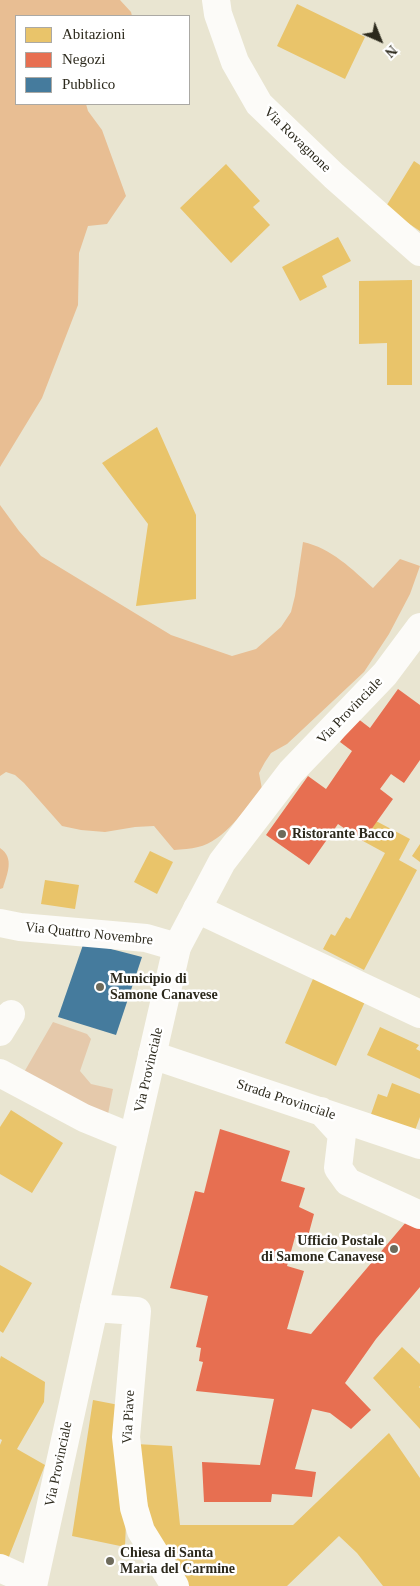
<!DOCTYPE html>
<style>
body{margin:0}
#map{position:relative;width:420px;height:1586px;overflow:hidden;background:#e9e5d1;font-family:Georgia,serif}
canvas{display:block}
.legend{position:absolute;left:15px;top:15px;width:175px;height:90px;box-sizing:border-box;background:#fff;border:1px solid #aba9a4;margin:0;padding:6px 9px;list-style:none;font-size:15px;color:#2c291c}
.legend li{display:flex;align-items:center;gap:10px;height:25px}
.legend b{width:25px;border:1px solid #aba9a4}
.north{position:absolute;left:355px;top:15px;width:50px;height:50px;-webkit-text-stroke:4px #fff;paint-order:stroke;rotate:136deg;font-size:14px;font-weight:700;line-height:20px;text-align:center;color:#2c291c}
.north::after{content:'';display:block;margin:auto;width:18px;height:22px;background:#2c291c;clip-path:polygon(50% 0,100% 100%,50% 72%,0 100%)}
</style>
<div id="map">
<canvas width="420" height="1586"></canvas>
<ul class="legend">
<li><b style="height:14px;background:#e9c46a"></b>Abitazioni</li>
<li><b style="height:14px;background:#e76f51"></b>Negozi</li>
<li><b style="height:14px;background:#457b9d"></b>Pubblico</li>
</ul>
<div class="north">N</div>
</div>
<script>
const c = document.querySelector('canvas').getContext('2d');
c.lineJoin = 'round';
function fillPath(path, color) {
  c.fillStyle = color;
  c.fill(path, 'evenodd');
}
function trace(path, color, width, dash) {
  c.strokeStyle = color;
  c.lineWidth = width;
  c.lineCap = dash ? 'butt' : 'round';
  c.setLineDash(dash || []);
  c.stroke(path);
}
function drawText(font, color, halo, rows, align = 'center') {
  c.font = font + ' Georgia,serif';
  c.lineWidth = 5;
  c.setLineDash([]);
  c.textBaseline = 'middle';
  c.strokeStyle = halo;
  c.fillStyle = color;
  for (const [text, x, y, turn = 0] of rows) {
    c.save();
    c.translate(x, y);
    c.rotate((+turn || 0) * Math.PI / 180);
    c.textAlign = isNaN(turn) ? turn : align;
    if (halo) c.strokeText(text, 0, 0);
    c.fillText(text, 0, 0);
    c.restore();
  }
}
fillPath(new Path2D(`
 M 53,1022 L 87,1034 L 91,1039 L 80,1071 L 91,1084 L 113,1089 L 107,1119 L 23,1074 Z`), '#e5c9ab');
fillPath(new Path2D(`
 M 0,0 L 120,0 L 131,12 L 132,16 L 16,16 L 16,104 L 86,104 L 88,111 L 102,130 L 126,196 L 107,224 L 88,226 L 79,253 L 78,305 L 42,398 L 0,467 Z
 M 0,505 L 19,531 L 41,556 L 171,635 L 232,656 L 256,649 L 281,627 L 291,612 L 295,596 L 303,542 C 331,548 352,569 373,588 L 400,559 L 420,566 L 410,594 L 389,634 L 364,672 L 287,744 L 271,753 L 265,762 L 259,773 L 262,789 C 246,807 224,842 198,847 C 191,849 182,849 174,850 L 154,826 L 135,827 L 105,832 L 81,830 L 62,826 L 24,783 L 15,775 L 6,772 L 0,776 Z
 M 0,848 C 15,858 7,874 3,888 L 0,889 Z`), '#e8be93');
fillPath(new Path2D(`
 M 297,4 L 365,37 L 345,79 L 277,46 Z
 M 414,161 L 420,165 L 420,231 L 385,208 Z
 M 226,164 L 260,201 L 253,207 L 270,225 L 231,263 L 180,208 Z
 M 338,237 L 351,261 L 322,276 L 327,287 L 300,301 L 282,267 Z
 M 412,280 L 412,385 L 387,385 L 387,343 L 359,344 L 359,281 Z
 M 157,427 L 196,515 L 196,599 L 136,606 L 148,524 L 102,463 Z
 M 376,821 L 410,839 L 399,860 L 417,870 L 364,970 L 323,949 L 331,934 L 335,936 L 346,917 L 350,919 L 385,853 L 363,841 Z
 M 420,844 L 420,862 L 412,856 Z
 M 150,851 L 173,862 L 157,894 L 134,882 Z
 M 45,880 L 79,885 L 75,909 L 41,904 Z
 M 316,972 L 368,995 L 336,1066 L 285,1043 Z
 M 380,1027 L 419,1045 L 416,1049 L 420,1051 L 420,1079 L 367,1055 Z
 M 392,1083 L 420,1094 L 420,1117 L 414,1133 L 370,1117 L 378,1094 L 387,1097 Z
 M 11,1110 L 63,1143 L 32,1193 L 0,1174 L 0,1127 Z
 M 0,1265 L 32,1283 L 3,1333 L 0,1331 Z
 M 402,1347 L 420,1364 L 420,1386 L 419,1387 L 420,1388 L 420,1429 L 373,1378 Z
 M 1,1356 L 45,1382 L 44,1402 L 17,1449 L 45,1465 L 6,1564 L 0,1561 L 0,1445 L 2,1440 L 0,1439 L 0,1359 Z
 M 93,1400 L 119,1405 L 127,1498 L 125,1547 L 72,1536 Z
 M 389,1433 L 420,1478 L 420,1586 L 383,1586 L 357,1553 L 339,1536 L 287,1586 L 187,1586 L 152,1528 L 136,1444 L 172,1446 L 180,1525 L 293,1525 Z`), '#e9c46a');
fillPath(new Path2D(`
 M 398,689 L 420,705 L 420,760 L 404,783 L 391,774 L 380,789 L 393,799 L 363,841 L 338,824 L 309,865 L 266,835 L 308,776 L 326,789 L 352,751 L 340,742 L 357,718 L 370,728 Z
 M 220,1129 L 290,1151 L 281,1181 L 305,1188 L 299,1207 L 314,1214 L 307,1240 L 295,1237 L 287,1266 L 304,1271 L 287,1329 L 311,1334 L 412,1215 L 420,1221 L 420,1287 L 376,1339 L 345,1383 L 371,1410 L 351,1429 L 330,1413 L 312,1409 L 295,1469 L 316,1472 L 312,1497 L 272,1494 L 271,1502 L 204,1502 L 202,1462 L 260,1465 L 274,1399 L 196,1391 L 203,1362 L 199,1361 L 201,1348 L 196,1347 L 208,1296 L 170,1288 L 195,1191 L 204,1193 Z`), '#e76f51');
fillPath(new Path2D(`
 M 84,942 L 142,957 L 116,1035 L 58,1017 Z`), '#457b9d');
trace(new Path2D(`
 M 216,0 L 218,14 L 235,62 L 259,104 L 334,176 L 420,252
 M 197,909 L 420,1014
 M 0,923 L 20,927 L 146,938 L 177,947
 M 0,1032 L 11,1014
 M 152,1055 L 420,1145
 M 0,1073 L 84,1118 L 133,1138
 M 321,1111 L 342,1134 L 338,1168 L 348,1182 L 420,1215
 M 94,1308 L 137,1311 L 126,1437 L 134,1508 L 141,1531 L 175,1586
 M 0,1568 L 33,1583`), '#fcfbf8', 28);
trace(new Path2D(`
 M 33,1586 L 94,1308 L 177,947 L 222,862 L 291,772 L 385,674 L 420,627`), '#fcfbf8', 28);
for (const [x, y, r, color] of [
 [282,834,5,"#6e6b5b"],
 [100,987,5,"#6e6b5b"],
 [394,1249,5,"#6e6b5b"],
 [110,1561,5,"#6e6b5b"]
]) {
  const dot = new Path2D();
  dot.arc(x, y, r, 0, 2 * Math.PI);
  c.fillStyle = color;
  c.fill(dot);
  trace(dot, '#fff', 2);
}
drawText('14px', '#2c291c', '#fff', [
 ["Via Rovagnone",297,140,44],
 ["Via Provinciale",350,711,-46],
 ["Via Quattro Novembre",89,934,6],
 ["Via Provinciale",149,1070,-77],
 ["Strada Provinciale",286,1100,18],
 ["Via Piave",129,1417,-87],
 ["Via Provinciale",59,1464,-78]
]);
drawText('bold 14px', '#2c291c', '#fff', [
 ["Ristorante Bacco",292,834],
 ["Municipio di",110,979],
 ["Samone Canavese",110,995],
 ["Ufficio Postale",384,1241,"right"],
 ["di Samone Canavese",384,1257,"right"],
 ["Chiesa di Santa",120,1553],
 ["Maria del Carmine",120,1569]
], 'left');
</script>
